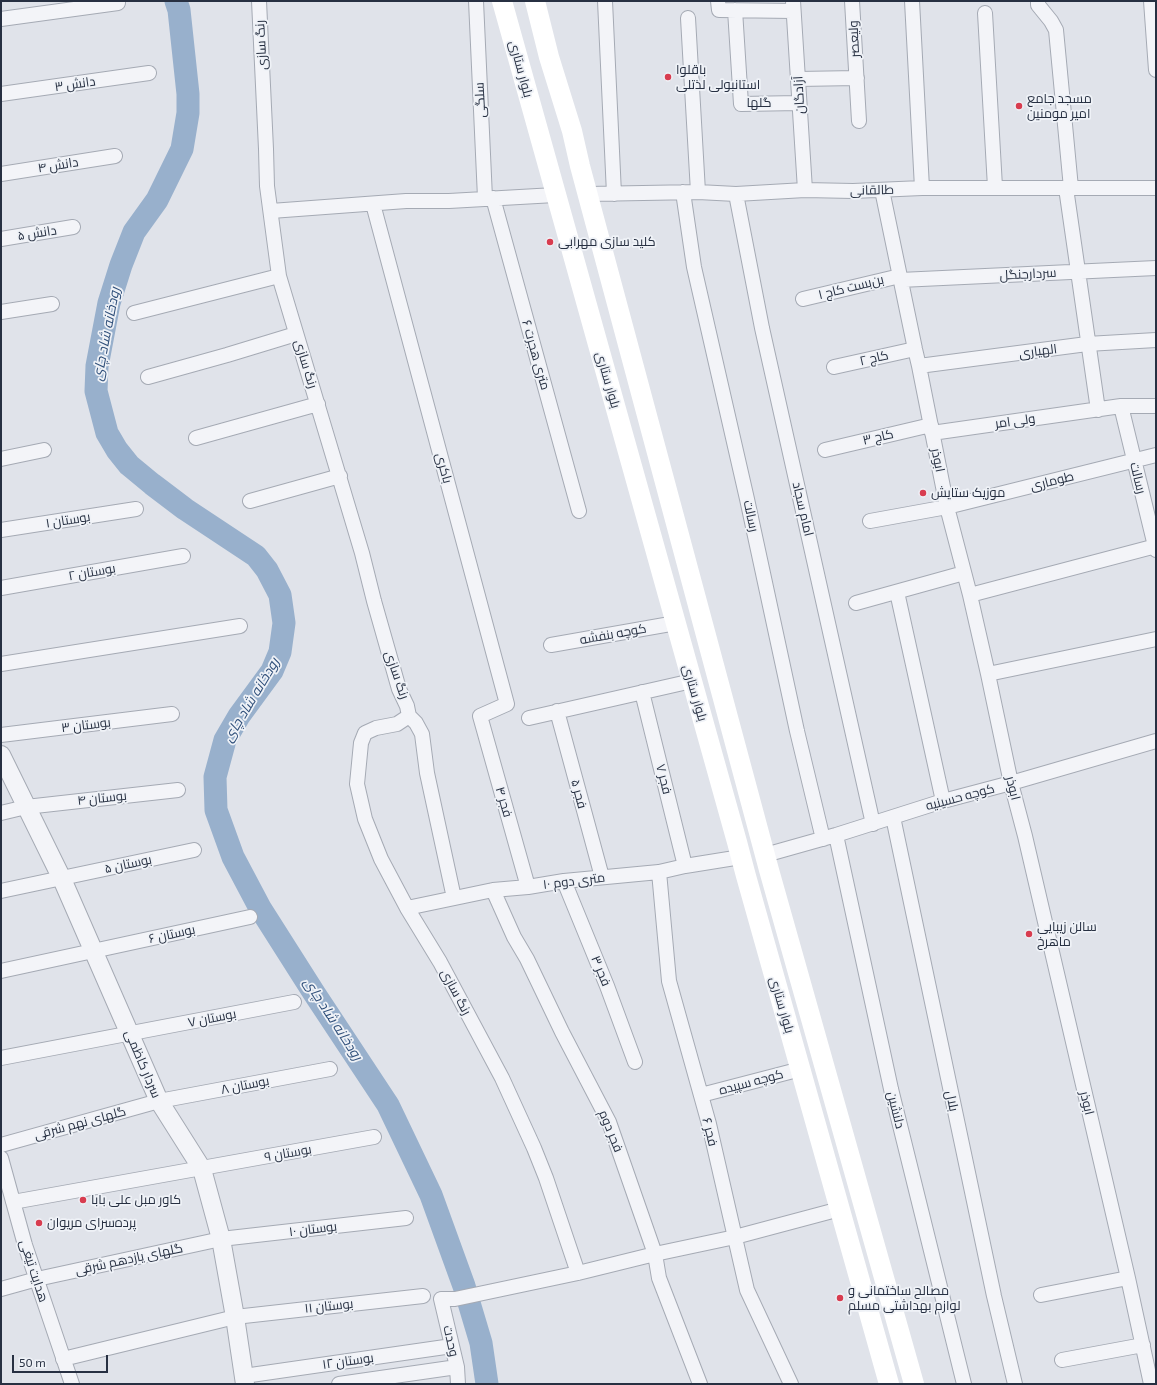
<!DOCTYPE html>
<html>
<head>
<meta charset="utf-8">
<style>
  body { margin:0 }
  #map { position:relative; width:1157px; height:1385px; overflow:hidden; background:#e0e3ea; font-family:"Exo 2",sans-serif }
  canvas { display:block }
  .frame { position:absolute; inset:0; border:2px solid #273042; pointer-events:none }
  .scale { position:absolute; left:12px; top:1355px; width:96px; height:18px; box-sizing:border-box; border:2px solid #273042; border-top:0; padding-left:5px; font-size:12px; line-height:14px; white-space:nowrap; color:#273042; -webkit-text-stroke:3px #eff2f7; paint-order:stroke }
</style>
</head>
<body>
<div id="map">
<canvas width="1157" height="1385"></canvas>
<div class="frame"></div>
<div class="scale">50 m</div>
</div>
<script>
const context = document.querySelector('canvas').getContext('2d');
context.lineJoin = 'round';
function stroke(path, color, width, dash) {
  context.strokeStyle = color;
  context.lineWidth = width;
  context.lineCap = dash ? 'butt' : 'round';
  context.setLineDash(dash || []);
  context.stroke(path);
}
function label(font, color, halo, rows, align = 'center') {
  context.font = font + ' "Exo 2",Cairo,sans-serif';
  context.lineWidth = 3.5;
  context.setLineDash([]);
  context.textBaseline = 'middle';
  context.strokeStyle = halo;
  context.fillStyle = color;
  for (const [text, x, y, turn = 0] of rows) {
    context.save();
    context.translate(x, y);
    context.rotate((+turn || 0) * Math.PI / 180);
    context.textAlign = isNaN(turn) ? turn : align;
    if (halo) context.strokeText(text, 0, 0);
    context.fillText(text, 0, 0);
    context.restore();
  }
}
stroke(new Path2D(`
  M 176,1 L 179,10 L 188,94 L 188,113 L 182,149 L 157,200 L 134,232 L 121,265 L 109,303 L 97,366 L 96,391 L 107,433 L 117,450 L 129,465 L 152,484 L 185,509 L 256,556 L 267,570 L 280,595 L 284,623 L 280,652 L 272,671 L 239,716 L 225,740 L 215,777 L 216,810 L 233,857 L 260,908 L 314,993 L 388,1105 L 431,1195 L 464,1286 L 481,1343 L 487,1384`), '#98b0cc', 23);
const minor = new Path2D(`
  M 259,1 L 266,149 L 267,186 L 279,276 L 362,553 L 374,601 L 399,689 L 407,706 L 409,716 L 416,723 L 422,734 L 427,773 L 454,898
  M 476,1 L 485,198
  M 605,1 L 614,194
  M 718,1 L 719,10 L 793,11
  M 793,1 L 805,190
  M 852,1 L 859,121
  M 912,1 L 922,188
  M 1038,1 L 1038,5 L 1051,21 L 1056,30 L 1071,188
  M 1151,1 L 1156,70
  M 735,10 L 741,104 L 799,103
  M 985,13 L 995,187
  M 688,18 L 698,192
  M 1,19 L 118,3
  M 798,79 L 857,78
  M 1,94 L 149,73
  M 1,174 L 115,156
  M 1066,188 L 1098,410
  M 882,190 L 915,349 L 919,366 L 947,507 L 970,595 L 988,674 L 1011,783 L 1025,836 L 1128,1278 L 1151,1384
  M 683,192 L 694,267 L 747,499 L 797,731 L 823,839
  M 588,194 L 698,192 L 736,194 L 805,190 L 853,191 L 922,188 L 1156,188
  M 736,194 L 762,328 L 873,824
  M 493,198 L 579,511
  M 373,204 L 507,704 L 480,716 L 528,887
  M 271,211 L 406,201 L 449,201 L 555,195
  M 1,239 L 73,227
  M 900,280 L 1156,268
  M 803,299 L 900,276
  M 1,312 L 52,304
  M 134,313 L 279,276
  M 919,366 L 1087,344 L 1156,340
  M 834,367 L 915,349
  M 148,377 L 227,355 L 296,334
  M 1121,406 L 1156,550
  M 932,433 L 1121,406 L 1156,406
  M 196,438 L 318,404
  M 825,450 L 931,425
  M 1,459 L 44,450
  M 250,501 L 340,476
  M 870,521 L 947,507 L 1156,455
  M 1,530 L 136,509
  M 1,588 L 183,556
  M 897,592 L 943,801
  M 970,595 L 1156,546
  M 856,603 L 964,573
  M 551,645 L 676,623
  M 1,664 L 240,626
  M 988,674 L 1156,639
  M 642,692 L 685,866
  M 557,711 L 602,877
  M 409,716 L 397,724 L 376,728 L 365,733 L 361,743 L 357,784 L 365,819 L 381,859 L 407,908 L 440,962 L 502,1078 L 534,1148 L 546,1178 L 578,1273
  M 529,718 L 692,681
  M 1,735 L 172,714
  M 1,813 L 26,807 L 178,790
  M 893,817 L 994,1296 L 1015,1384
  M 836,835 L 891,1089 L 964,1384
  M 765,855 L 836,835 L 943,801 L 1011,783 L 1156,741
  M 659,872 L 669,981 L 709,1124 L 747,1290 L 791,1384
  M 564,881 L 607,986 L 635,1062
  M 493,890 L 514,937 L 527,959 L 562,1032 L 609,1122 L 655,1254 L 659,1278 L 700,1384
  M 1,891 L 194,850
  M 407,908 L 493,890 L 528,887 L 564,881 L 659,872 L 685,866 L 741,857
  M 1,971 L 250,917
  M 1,1058 L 294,1002
  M 701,1095 L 801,1069
  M 1,1145 L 159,1101 L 330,1069
  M 1,1158 L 25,1245 L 72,1384
  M 13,1202 L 374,1137
  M 1,1289 L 37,1279 L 221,1239 L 406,1218
  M 1041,1295 L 1128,1278
  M 63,1359 L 235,1317 L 423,1296
  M 1062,1360 L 1143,1345
  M 244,1376 L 452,1346
  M 339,1384 L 457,1367
  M 458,1384 L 457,1367 L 441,1299 L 455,1299 L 578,1273 L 655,1254 L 735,1237 L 840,1209`);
const tertiary = new Path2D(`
  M 1,755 L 62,879 L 159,1101 L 202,1169 L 221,1239 L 235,1317 L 245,1384`);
stroke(minor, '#a5aab4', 16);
stroke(tertiary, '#a5aab4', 20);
stroke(minor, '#f3f4f8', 14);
stroke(tertiary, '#f3f4f8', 18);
stroke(new Path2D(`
  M 502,1 L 737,842 L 746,876 L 889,1384
  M 535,1 L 549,57 L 572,131 L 580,166 L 769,870 L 914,1384`), '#fff', 20);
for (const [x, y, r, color] of [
  [668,77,4,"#d83c4f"],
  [1019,106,4,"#d83c4f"],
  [550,242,4,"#d83c4f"],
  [923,493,4,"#d83c4f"],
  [1029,934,4,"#d83c4f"],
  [83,1200,4,"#d83c4f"],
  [39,1223,4,"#d83c4f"],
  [840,1298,4,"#d83c4f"]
]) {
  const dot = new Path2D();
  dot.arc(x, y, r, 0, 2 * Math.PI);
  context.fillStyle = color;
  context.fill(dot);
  stroke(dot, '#eff2f7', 1.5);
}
label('13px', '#273042', '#eff2f7', [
  ["ولیعصر",854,39,-93],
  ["رنگ سازی",261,45,-93],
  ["بلوار ستاری",521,69,75],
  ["دانش ۳",75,84,-8],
  ["آزادگان",799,95,-93],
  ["سلگی",480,100,-93],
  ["گلها",759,103],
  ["دانش ۴",58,165,-9],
  ["طالقانی",872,190,-1],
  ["دانش ۵",37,233,-9],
  ["سردارجنگل",1028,274,-3],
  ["بن‌بست کاج ۱",851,287,-14],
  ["الهیاری",1038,351,-7],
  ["۶ متری هجرت",536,355,74],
  ["کاج ۲",874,358,-13],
  ["رنگ سازی",306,364,73],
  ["بلوار ستاری",608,380,74],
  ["ولی امر",1015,421,-8],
  ["کاج ۳",878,437,-13],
  ["ابوذر",938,460,79],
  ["باکری",444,468,75],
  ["رسالت",1138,478,76],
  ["طوماری",1052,481,-14],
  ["امام سجاد",803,509,77],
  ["رسالت",751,516,78],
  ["بوستان ۱",68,520,-9],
  ["بوستان ۲",92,572,-10],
  ["کوچه بنفشه",613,634,-10],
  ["رنگ سازی",397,675,71],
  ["بلوار ستاری",695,693,74],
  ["بوستان ۳",86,725,-7],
  ["فجر ۷",664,779,76],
  ["ابوذر",1013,788,76],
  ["فجر ۵",579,794,75],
  ["کوچه حسینیه",960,797,-15],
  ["بوستان ۴",102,798,-6],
  ["فجر ۴",504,802,74],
  ["بوستان ۵",128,864,-12],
  ["۱۰ متری دوم",574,881,-7],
  ["بوستان ۶",172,934,-12],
  ["فجر ۳",601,971,68],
  ["رنگ سازی",456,992,62],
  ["بلوار ستاری",782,1005,74],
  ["بوستان ۷",212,1018,-11],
  ["سردار کاظمی",143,1064,67],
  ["کوچه سپیده",751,1082,-15],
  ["بوستان ۸",245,1085,-11],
  ["بلال",952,1101,78],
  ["ابوذر",1087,1103,77],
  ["دلنشین",896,1110,76],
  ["گلهای نهم شرقی",80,1123,-15],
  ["فجر دوم",611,1131,68],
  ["فجر ۶",710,1132,76],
  ["بوستان ۹",288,1153,-10],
  ["بوستان ۱۰",313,1229,-7],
  ["گلهای یازدهم شرقی",129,1259,-12],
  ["هدایت تیغی",34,1271,72],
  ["بوستان ۱۱",329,1306,-6],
  ["وحدت",451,1341,77],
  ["بوستان ۱۲",348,1361,-8]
]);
label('13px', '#273042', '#eff2f7', [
  ["باقلوا",676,70],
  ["استانبولی لذتلی",676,85],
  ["مسجد جامع",1027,99],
  ["امیر مومنین",1027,114],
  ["کلید سازی مهرابی",558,242],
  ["موزیک ستایش",931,493],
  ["سالن زیبایی",1037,927],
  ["ماهرخ",1037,942],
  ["کاور مبل علی بابا",91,1200],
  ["پرده‌سرای مریوان",47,1223],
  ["مصالح ساختمانی و",848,1291],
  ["لوازم بهداشتی مسلم",848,1306]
], 'left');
label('italic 14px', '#2e4e79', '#eff2f7', [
  ["رودخانه شاد چای",106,334,-79],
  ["رودخانه شاد چای",251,700,-59],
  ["رودخانه شاد چای",333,1019,57]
]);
</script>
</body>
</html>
